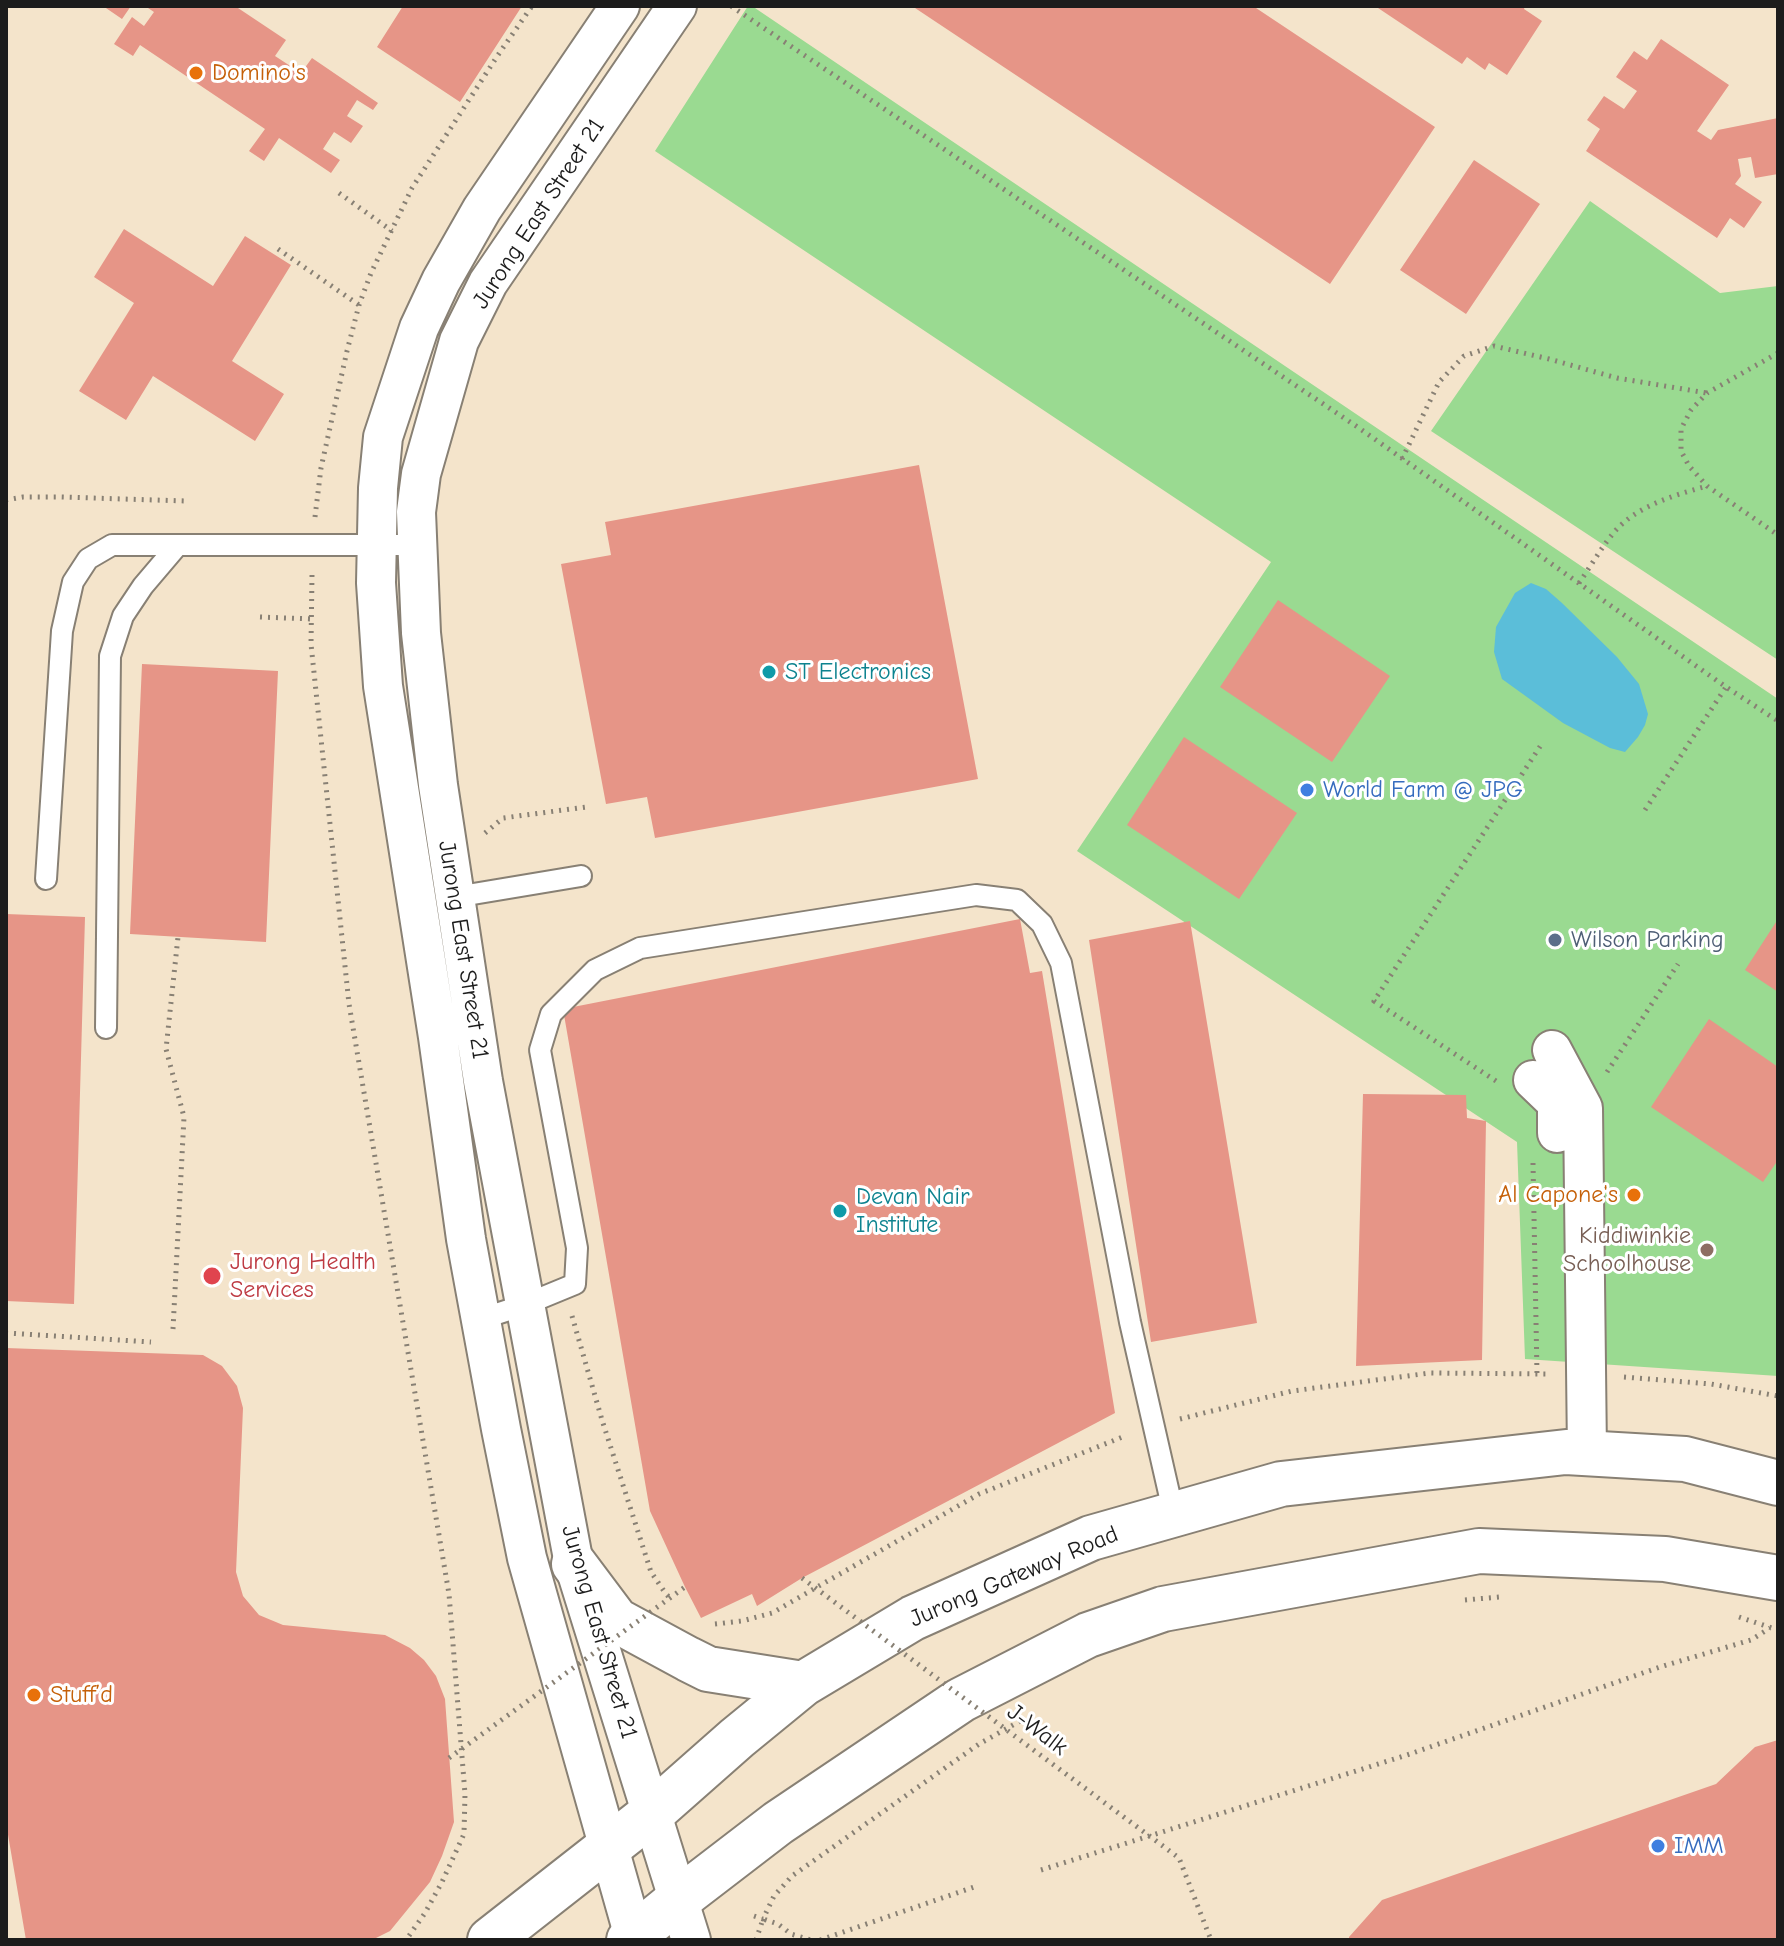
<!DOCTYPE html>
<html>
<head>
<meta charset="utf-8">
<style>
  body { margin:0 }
  #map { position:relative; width:1784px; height:1946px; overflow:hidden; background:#f4e4cb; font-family:"Comic Neue",sans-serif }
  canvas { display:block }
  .frame { position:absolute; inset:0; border:8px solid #1c1c1c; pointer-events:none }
</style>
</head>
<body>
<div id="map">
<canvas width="1784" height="1946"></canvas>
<div class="frame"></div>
</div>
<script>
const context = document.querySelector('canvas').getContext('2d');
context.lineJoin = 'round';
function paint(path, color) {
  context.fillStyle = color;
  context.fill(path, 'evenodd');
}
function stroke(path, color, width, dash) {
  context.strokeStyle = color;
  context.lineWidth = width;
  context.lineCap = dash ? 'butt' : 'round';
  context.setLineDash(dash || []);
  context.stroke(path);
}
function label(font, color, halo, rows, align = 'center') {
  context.font = font + ' "Comic Neue",sans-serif';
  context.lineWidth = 6;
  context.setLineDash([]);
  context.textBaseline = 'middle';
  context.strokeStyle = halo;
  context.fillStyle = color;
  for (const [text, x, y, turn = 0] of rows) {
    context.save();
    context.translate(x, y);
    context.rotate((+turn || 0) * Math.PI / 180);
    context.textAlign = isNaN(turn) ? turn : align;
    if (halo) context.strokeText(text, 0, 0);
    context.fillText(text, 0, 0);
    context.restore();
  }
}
paint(new Path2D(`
  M 748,6 L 752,6 L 1778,699 L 1778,1376 L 1525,1359 L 1517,1142 L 1077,851 L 1271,562 L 655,151 Z
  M 1590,201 L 1720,293 L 1778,286 L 1778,660 L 1431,431 Z`), '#9ada91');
paint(new Path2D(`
  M 1531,583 L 1546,589 L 1562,603 L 1617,657 L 1639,684 L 1648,714 L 1645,725 L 1638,737 L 1625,752 L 1610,748 L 1563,723 L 1502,679 L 1494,652 L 1496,627 L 1515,593 Z`), '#5bbed9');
paint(new Path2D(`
  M 103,6 L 131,6 L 122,19 Z
  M 145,6 L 235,6 L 286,40 L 275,56 L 301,73 L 312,58 L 378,103 L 373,110 L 357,100 L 347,116 L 363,126 L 351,143 L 334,132 L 323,149 L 340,160 L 331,173 L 279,138 L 264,161 L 249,151 L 265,129 L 140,45 L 133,56 L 114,44 L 132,17 L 144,26 L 154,12 Z
  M 403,6 L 522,6 L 460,102 L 377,47 Z
  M 912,6 L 1253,6 L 1435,127 L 1330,284 Z
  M 1375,6 L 1525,6 L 1524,9 L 1542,21 L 1507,75 L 1489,63 L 1485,70 L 1467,57 L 1462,64 Z
  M 1661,39 L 1729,85 L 1697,131 L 1711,140 L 1718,130 L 1778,118 L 1778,174 L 1755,178 L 1751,157 L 1738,159 L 1741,176 L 1735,184 L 1762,202 L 1744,228 L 1730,218 L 1717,238 L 1586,151 L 1600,129 L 1587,120 L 1604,96 L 1624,109 L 1637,91 L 1616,77 L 1634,51 L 1647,60 Z
  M 1474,160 L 1540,204 L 1466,314 L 1400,270 Z
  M 124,229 L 213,286 L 245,236 L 291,265 L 232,361 L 284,394 L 255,441 L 153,376 L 126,420 L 79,391 L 134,303 L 94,277 Z
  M 919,465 L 978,779 L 655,838 L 647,797 L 606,804 L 561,564 L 611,555 L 605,522 Z
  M 1278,600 L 1390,676 L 1332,762 L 1220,687 Z
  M 142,664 L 278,671 L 266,942 L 130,934 Z
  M 1184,737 L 1297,813 L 1239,899 L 1127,825 Z
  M 6,914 L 85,917 L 74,1304 L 6,1301 Z
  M 1020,919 L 1030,973 L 1042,971 L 1115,1413 L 802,1578 L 757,1606 L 752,1594 L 701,1618 L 685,1587 L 650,1511 L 563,1009 Z
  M 1778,919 L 1778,992 L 1745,970 Z
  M 1190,921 L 1257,1323 L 1151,1342 L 1089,940 Z
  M 1709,1019 L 1778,1067 L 1778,1160 L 1763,1182 L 1651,1107 Z
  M 1363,1094 L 1466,1095 L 1467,1118 L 1486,1121 L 1482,1360 L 1356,1366 Z
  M 6,1348 L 203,1355 L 222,1366 L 237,1386 L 243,1408 L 236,1572 L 243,1596 L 259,1615 L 283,1625 L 385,1635 L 410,1648 L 424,1660 L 436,1676 L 445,1699 L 454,1822 L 442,1856 L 430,1882 L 390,1931 L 372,1940 L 26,1940 L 6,1823 Z
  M 1778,1740 L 1778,1940 L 1349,1940 L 1349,1937 L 1382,1900 L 1716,1784 L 1755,1747 Z`), '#e69587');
const lane = new Path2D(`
  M 46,879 L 62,631 L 73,582 L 88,559 L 112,545 L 417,545
  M 455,897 L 581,876
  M 106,1028 L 110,656 L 123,616 L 143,586 L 177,546
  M 481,1319 L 524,1305 L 575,1284 L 577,1248 L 540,1050 L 551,1014 L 595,970 L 640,948 L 976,895 L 1017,900 L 1042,924 L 1061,963 L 1130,1322 L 1174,1515`);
const street = new Path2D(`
  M 620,6 L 482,209 L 441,281 L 419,328 L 383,437 L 378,488 L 376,583 L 383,686 L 438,1037 L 466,1239 L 501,1429 L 527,1558 L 635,1940
  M 677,6 L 488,283 L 459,341 L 421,474 L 416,512 L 421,633 L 438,785 L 483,1081 L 574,1564 L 691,1940
  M 1552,1050 L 1583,1108 L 1587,1453
  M 1533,1080 L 1557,1103 L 1557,1133`);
const secondary = new Path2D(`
  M 574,1564 L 616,1620 L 688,1659 L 708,1669 L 803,1684
  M 490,1940 L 652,1813 L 737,1738 L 803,1684 L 913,1618 L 1091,1538 L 1281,1484 L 1566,1452 L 1685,1459 L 1778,1483
  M 629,1940 L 679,1899 L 778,1823 L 961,1700 L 1088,1635 L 1163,1609 L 1479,1551 L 1665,1559 L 1778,1578`);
stroke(lane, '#888074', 24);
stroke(street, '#888074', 42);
stroke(secondary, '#888074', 48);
stroke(new Path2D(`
  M 731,6 L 1359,428 L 1726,687 L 1778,721
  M 339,193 L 392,231
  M 278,249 L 359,305
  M 1778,353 L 1707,393 L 1691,410 L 1681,429 L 1681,451 L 1689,466 L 1707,486 L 1778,535
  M 1402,459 L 1439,382 L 1464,356 L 1494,346 L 1549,359 L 1617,378 L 1707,393
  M 6,500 L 23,497 L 60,497 L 187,501
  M 315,517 L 321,468 L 347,351 L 359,305 L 371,273 L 412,188 L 498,55 L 532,6
  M 312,575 L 311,644 L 349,1004 L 449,1594 L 465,1794 L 464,1834 L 442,1882 L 425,1913 L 406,1940
  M 1579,583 C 1591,566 1602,546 1616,530 C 1639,505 1675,495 1707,486
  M 260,617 L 312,619
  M 1645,810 L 1726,687
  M 485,833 L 503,818 L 586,807
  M 1607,1072 L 1678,964
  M 1496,1081 L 1374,1001 L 1541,745
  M 1533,1163 L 1537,1374
  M 572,1316 L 602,1420 L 651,1572 L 666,1594 L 671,1599
  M 173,1329 L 184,1117 L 166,1049 L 178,937
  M 6,1333 L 151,1342
  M 1624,1377 L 1711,1384 L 1778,1396
  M 1180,1419 L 1292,1391 L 1430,1373 L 1550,1374
  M 1465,1600 L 1499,1597
  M 1739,1617 L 1778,1630
  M 715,1624 L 742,1621 L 772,1613 L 979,1494 L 1125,1436
  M 1041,1870 L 1407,1755 L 1660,1667 L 1751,1640 L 1770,1628
  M 754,1916 L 763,1919 L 774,1896 L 792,1876 L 979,1744 L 1022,1720
  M 756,1940 L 763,1919 L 778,1924 L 791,1934 L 811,1940
  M 820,1940 L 977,1886`), '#888074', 5, [2, 6]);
stroke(lane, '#fff', 20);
stroke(street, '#fff', 38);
stroke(secondary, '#fff', 44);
stroke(new Path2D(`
  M 802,1578 L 1179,1858 L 1211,1940
  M 449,1758 L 685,1587`), '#888074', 5, [2, 6]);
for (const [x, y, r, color] of [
  [196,73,8,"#e8710a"],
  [769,672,8,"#0f9aa8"],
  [1307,790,8,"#3f7fe0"],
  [1555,940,8,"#5c6f8a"],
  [1634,1195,8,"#e8710a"],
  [840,1211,8,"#0f9aa8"],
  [1707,1250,8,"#8d6e63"],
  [212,1276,10,"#e0444e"],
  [34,1695,8,"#e8710a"],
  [1658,1846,8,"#3f7fe0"]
]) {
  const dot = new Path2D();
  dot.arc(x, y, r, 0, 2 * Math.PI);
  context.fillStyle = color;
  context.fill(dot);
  stroke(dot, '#fff', 3);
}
label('24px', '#c56008', '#fff', [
  ["Domino's",212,73],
  ["Al Capone's",1618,1195,"right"],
  ["Stuff’d",50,1695]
], 'left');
label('24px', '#1c1c1c', '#fff', [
  ["Jurong East Street 21",539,214,-57],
  ["Jurong East Street 21",463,950,81],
  ["Jurong Gateway Road",1014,1577,-23],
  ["Jurong East Street 21",599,1632,74],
  ["J-Walk",1037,1730,37]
]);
label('24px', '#0d838f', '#fff', [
  ["ST Electronics",785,672],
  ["Devan Nair",856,1197],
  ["Institute",856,1225]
], 'left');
label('24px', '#366cbe', '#fff', [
  ["World Farm @ JPG",1323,790],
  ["IMM",1674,1846]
], 'left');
label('24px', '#4e5e75', '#fff', [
  ["Wilson Parking",1571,940]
], 'left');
label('24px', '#785e54', '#fff', [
  ["Kiddiwinkie",1691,1236],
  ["Schoolhouse",1691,1264]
], 'right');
label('24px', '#be3a42', '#fff', [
  ["Jurong Health",230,1262],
  ["Services",230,1290]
], 'left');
</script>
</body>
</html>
